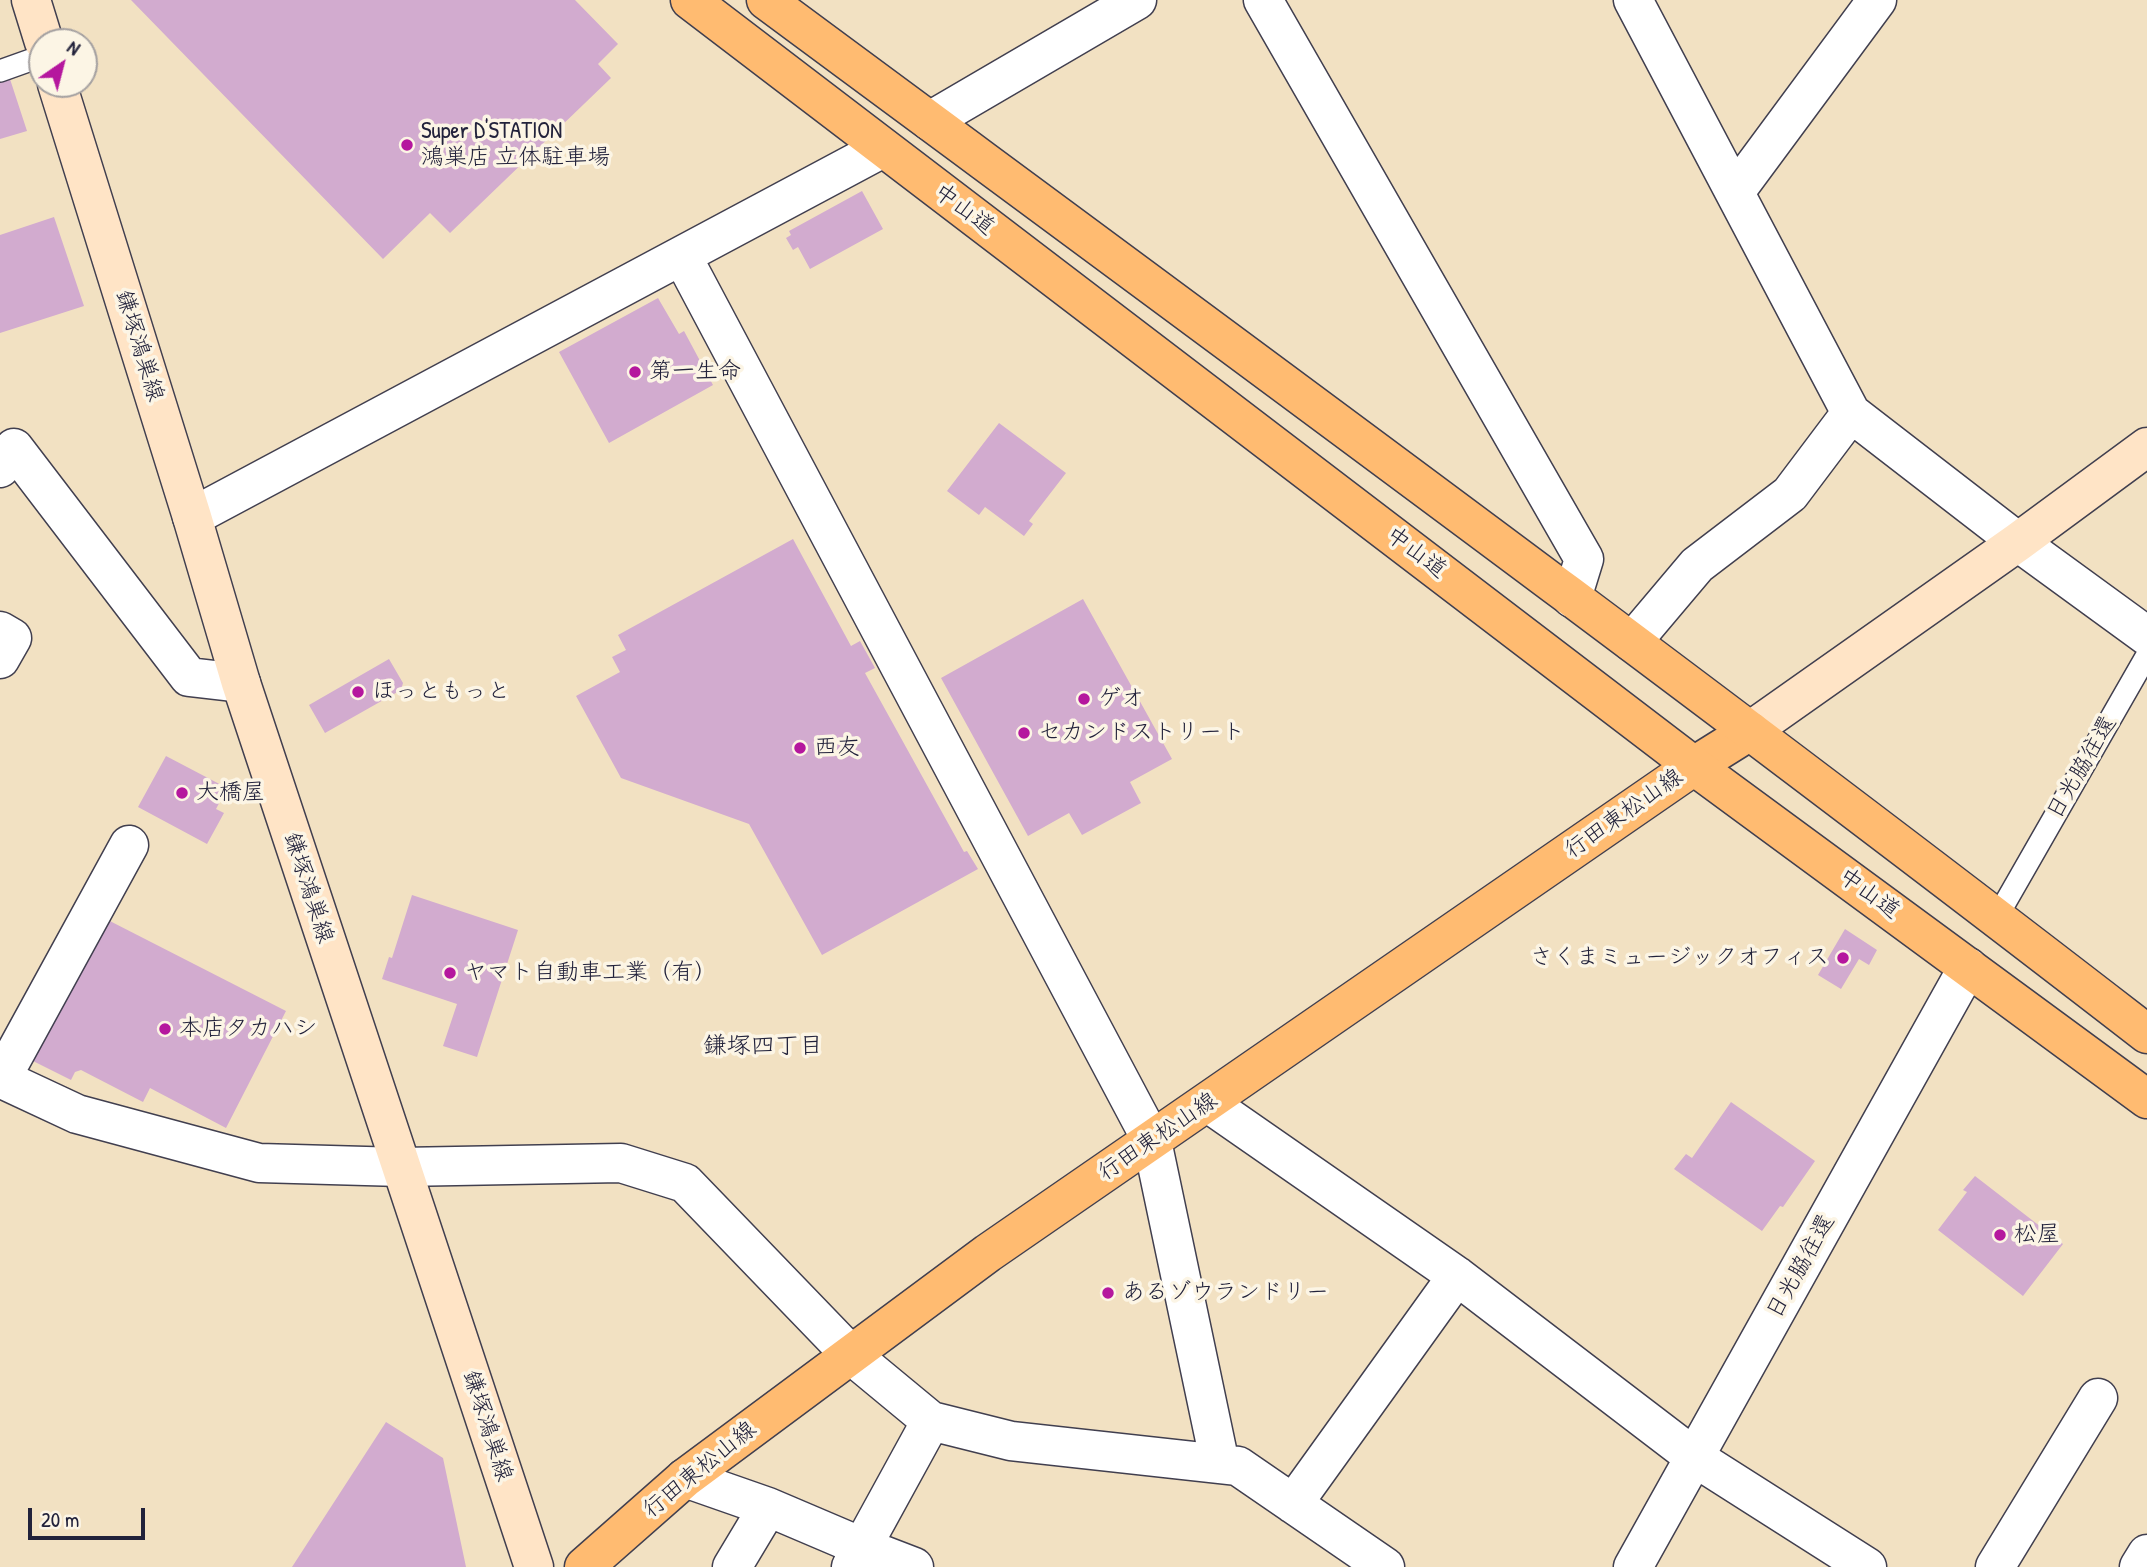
<!DOCTYPE html>
<html>
<head>
<meta charset="utf-8">
<style>
  body { margin:0 }
  #map { position:relative; width:2147px; height:1567px; overflow:hidden; background:#f2e1c2; font-family:"Patrick Hand",sans-serif }
  canvas { display:block }
  .north { position:absolute; left:28px; top:28px; width:70px; height:70px; box-sizing:border-box; background:#fcf5e5; border:2px solid #a5a1a1; border-radius:50%; rotate:35deg; font-size:19px; font-weight:700; line-height:28px; text-align:center; color:#22223b }
  .north::after { content:''; display:block; margin:auto; width:24px; height:32px; background:#b5179e; clip-path:polygon(50% 0,100% 100%,50% 72%,0 100%) }
  .scale { position:absolute; left:28px; top:1508px; width:117px; height:32px; box-sizing:border-box; border:4px solid #22223b; border-top:0; padding-left:9px; font-size:21px; line-height:24px; white-space:nowrap; color:#22223b; -webkit-text-stroke:5px #fcf5e5; paint-order:stroke }
</style>
</head>
<body>
<div id="map">
<canvas width="2147" height="1567"></canvas>
<div class="north">N</div>
<div class="scale">20 m</div>
</div>
<script>
const context = document.querySelector('canvas').getContext('2d');
context.lineJoin = 'round';
function paint(path, color) {
  context.fillStyle = color;
  context.fill(path, 'evenodd');
}
function stroke(path, color, width, dash) {
  context.strokeStyle = color;
  context.lineWidth = width;
  context.lineCap = dash ? 'butt' : 'round';
  context.setLineDash(dash || []);
  context.stroke(path);
}
function label(font, color, halo, rows, align = 'center') {
  context.font = font + ' "Patrick Hand","Klee One",sans-serif';
  context.lineWidth = 7;
  context.setLineDash([]);
  context.textBaseline = 'middle';
  context.strokeStyle = halo;
  context.fillStyle = color;
  for (const [text, x, y, turn = 0] of rows) {
    context.save();
    context.translate(x, y);
    context.rotate((+turn || 0) * Math.PI / 180);
    context.textAlign = isNaN(turn) ? turn : align;
    if (halo) context.strokeText(text, 0, 0);
    context.fillText(text, 0, 0);
    context.restore();
  }
}
paint(new Path2D(`
  M 131,0 L 575,0 L 618,44 L 598,64 L 611,78 L 450,233 L 430,213 L 383,259 Z
  M 9,76 L 27,131 L 0,139 L 0,79 Z
  M 862,191 L 883,229 L 810,269 L 798,247 L 793,250 L 786,238 L 791,235 L 789,231 Z
  M 54,217 L 84,306 L 0,333 L 0,235 Z
  M 658,298 L 679,334 L 684,331 L 713,385 L 609,443 L 559,352 Z
  M 999,423 L 1066,473 L 1029,521 L 1033,524 L 1024,536 L 985,507 L 979,515 L 947,491 Z
  M 793,539 L 851,646 L 860,641 L 875,668 L 865,673 L 964,852 L 967,851 L 978,869 L 822,955 L 749,824 L 621,778 L 576,696 L 620,672 L 612,657 L 626,650 L 618,635 Z
  M 1083,599 L 1172,759 L 1130,782 L 1141,803 L 1082,835 L 1069,813 L 1028,836 L 941,678 Z
  M 389,659 L 403,683 L 401,690 L 325,733 L 309,705 Z
  M 166,756 L 227,788 L 216,809 L 224,813 L 207,844 L 138,807 Z
  M 412,895 L 518,930 L 477,1057 L 443,1046 L 457,1004 L 382,979 L 389,957 L 392,958 Z
  M 102,917 L 286,1011 L 226,1128 L 150,1088 L 143,1102 L 81,1070 L 75,1072 L 71,1080 L 29,1059 Z
  M 1845,929 L 1877,950 L 1869,965 L 1859,959 L 1841,989 L 1818,975 Z
  M 1731,1102 L 1815,1161 L 1783,1207 L 1780,1206 L 1762,1231 L 1674,1169 L 1686,1154 L 1692,1158 Z
  M 1975,1176 L 2063,1244 L 2023,1296 L 1938,1230 L 1967,1192 L 1963,1190 Z
  M 386,1422 L 443,1458 L 466,1567 L 292,1567 Z`), '#d2abcf');
const lane = new Path2D(`
  M 0,71 L 42,56
  M 1997,917 L 2147,655`);
const street = new Path2D(`
  M 1263,0 L 1584,559 L 1572,598
  M 1633,0 L 1851,413 L 2018,542 L 2147,636
  M 930,121 L 1137,0
  M 1735,192 L 1877,0
  M 682,256 L 1152,1141 L 1220,1464
  M 0,468 L 14,448 L 189,677 L 241,683
  M 192,517 L 883,148
  M 0,631 L 12,638 L 0,659
  M 1632,642 L 1697,565 L 1790,494 L 1851,413
  M 0,1078 L 77,1114 L 259,1163 L 401,1167 L 621,1163 L 685,1183 L 850,1354 L 931,1421 L 1011,1441 L 1238,1466 L 1385,1567
  M 1,1079 L 129,845
  M 1208,1103 L 1457,1276 L 1694,1457 L 1867,1567
  M 685,1478 L 768,1507 L 862,1547 L 914,1567
  M 1293,1504 L 1457,1276
  M 732,1567 L 768,1507
  M 851,1567 L 931,1421
  M 1633,1567 L 1968,967
  M 1995,1567 L 2098,1398
  M 2139,1567 L 2147,1554`);
const secondary = new Path2D(`
  M 31,0 L 44,42
  M 57,84 L 192,517 L 241,683 L 534,1567
  M 1750,731 L 2018,542 L 2147,447`);
const primary = new Path2D(`
  M 584,1567 L 685,1478 L 988,1253 L 1694,766 L 1750,731`);
const highway = new Path2D(`
  M 690,0 L 1694,766 L 2147,1099
  M 766,0 C 1228,342 1692,682 2147,1034`);
stroke(lane, '#413f4f', 24);
stroke(street, '#413f4f', 41);
stroke(secondary, '#413f4f', 41);
stroke(primary, '#413f4f', 41);
stroke(highway, '#413f4f', 41);
stroke(lane, '#fff', 21);
stroke(street, '#fff', 38);
stroke(secondary, '#ffe4c6', 38);
stroke(primary, '#ffbb71', 38);
stroke(highway, '#ffbb71', 38);
for (const [x, y, r, color] of [
  [407,145,7,"#b5179e"],
  [635,372,7,"#b5179e"],
  [358,692,7,"#b5179e"],
  [1084,699,7,"#b5179e"],
  [1024,733,7,"#b5179e"],
  [800,748,7,"#b5179e"],
  [182,793,7,"#b5179e"],
  [1843,958,7,"#b5179e"],
  [450,973,7,"#b5179e"],
  [165,1029,7,"#b5179e"],
  [2000,1235,7,"#b5179e"],
  [1108,1293,7,"#b5179e"]
]) {
  const dot = new Path2D();
  dot.arc(x, y, r, 0, 2 * Math.PI);
  context.fillStyle = color;
  context.fill(dot);
  stroke(dot, '#fcf5e5', 2.5);
}
label('23px', '#22223b', '#fcf5e5', [
  ["Super D'STATION",421,132],
  ["鴻巣店 立体駐車場",421,158],
  ["第一生命",649,372],
  ["ほっともっと",372,692],
  ["ゲオ",1098,699],
  ["セカンドストリート",1038,733],
  ["西友",814,748],
  ["大橋屋",196,793],
  ["さくまミュージックオフィス",1829,958,"right"],
  ["ヤマト自動車工業（有）",464,973],
  ["本店タカハシ",179,1029],
  ["松屋",2014,1235],
  ["あるゾウランドリー",1122,1293]
], 'left');
label('23px', '#22223b', '#fcf5e5', [
  ["中山道",964,210,37],
  ["鎌塚鴻巣線",139,346,73],
  ["中山道",1416,553,37],
  ["日光脇往還",2082,768,-60],
  ["行田東松山線",1624,814,-35],
  ["鎌塚鴻巣線",308,888,72],
  ["中山道",1869,894,36],
  ["行田東松山線",1158,1137,-34],
  ["日光脇往還",1801,1267,-61],
  ["鎌塚鴻巣線",487,1426,72],
  ["行田東松山線",700,1470,-39]
]);
label('24px', '#22223b', '#fcf5e5', [
  ["鎌塚四丁目",763,1047]
]);
</script>
</body>
</html>
